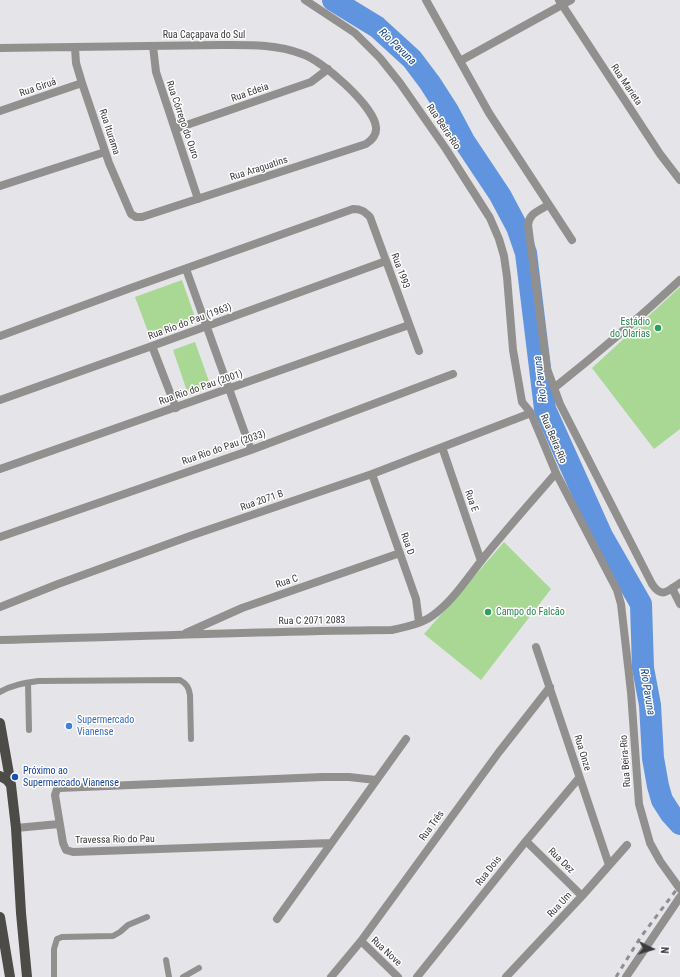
<!DOCTYPE html>
<html>
<head>
<meta charset="utf-8">
<style>
  body { margin:0 }
  #map { position:relative; width:680px; height:977px; overflow:hidden; background:#e4e4e9; font-family:"Roboto Condensed",sans-serif }
  canvas { display:block }
  .north { position:absolute; left:632px; top:929px; width:40px; height:40px; -webkit-text-stroke:3px #fff; paint-order:stroke; rotate:95deg; font-size:11px; font-weight:700; line-height:16px; text-align:center; color:#3a3a3c }
  .north::after { content:''; display:block; margin:auto; width:14px; height:18px; background:#3a3a3c; clip-path:polygon(50% 0,100% 100%,50% 72%,0 100%) }
</style>
</head>
<body>
<div id="map">
<canvas width="680" height="977"></canvas>
<div class="north">N</div>
</div>
<script>
const context = document.querySelector('canvas').getContext('2d');
context.lineJoin = 'round';
function paint(path, color) {
  context.fillStyle = color;
  context.fill(path, 'evenodd');
}
function stroke(path, color, width, dash) {
  context.strokeStyle = color;
  context.lineWidth = width;
  context.lineCap = dash ? 'butt' : 'round';
  context.setLineDash(dash || []);
  context.stroke(path);
}
function label(font, color, halo, rows, align = 'center') {
  context.font = font + ' "Roboto Condensed",sans-serif';
  context.lineWidth = 3;
  context.setLineDash([]);
  context.textBaseline = 'middle';
  context.strokeStyle = halo;
  context.fillStyle = color;
  for (const [text, x, y, turn = 0] of rows) {
    context.save();
    context.translate(x, y);
    context.rotate((+turn || 0) * Math.PI / 180);
    context.textAlign = isNaN(turn) ? turn : align;
    if (halo) context.strokeText(text, 0, 0);
    context.fillText(text, 0, 0);
    context.restore();
  }
}
paint(new Path2D(`
  M 182,280 L 196,320 L 150,337 L 135,297 Z
  M 680,287 L 680,429 L 654,449 L 592,368 Z
  M 195,342 L 211,387 L 188,394 L 173,350 Z
  M 504,542 L 551,589 L 481,680 L 424,634 Z`), '#a9d894');
stroke(new Path2D(`
  M 333,0 L 377,27 L 412,59 L 430,83 L 448,111 L 464,141 L 500,195 L 517,227 L 526,253 L 545,409 L 602,536 L 641,604 L 643,668 L 650,705 L 653,758 L 658,786 L 662,800 L 671,814 L 680,824`), '#6094de', 22);
stroke(new Path2D(`
  M 28,683 L 29,730
  M 0,692 C 12,685 24,683 38,681 L 180,680 C 187,684 189,688 190,695 L 191,739
  M 166,960 L 169,977
  M 54,977 L 54,949 L 57,939 L 62,937 L 113,936 L 120,932 L 128,925 L 147,917
  M 183,977 L 199,968`), '#91908e', 6);
stroke(new Path2D(`
  M 305,0 L 355,33 L 380,58 L 400,83 L 446,149 L 490,218 L 499,239 L 504,256 L 507,277 L 513,350 L 522,402 L 531,413 L 556,473 L 617,590 L 621,604 L 631,692 L 639,804 L 650,843 L 660,861 L 680,889
  M 426,0 L 489,113 L 572,240
  M 559,0 L 660,154 L 680,180
  M 153,46 L 156,72 L 198,199
  M 0,48 L 221,45 C 248,45 276,44 302,54 C 322,60 374,106 376,127 C 377,135 372,140 366,144 L 142,217 L 136,217 L 131,214 L 109,163 L 82,83 L 76,63 L 75,48
  M 460,61 L 571,0
  M 0,111 L 82,83
  M 175,129 L 311,82 L 328,69
  M 0,186 L 105,152
  M 548,205 C 539,211 529,213 528,225 L 547,369 L 560,404 L 652,584 C 662,599 668,591 680,583
  M 186,269 L 251,450
  M 0,336 L 128,289 L 353,209 C 361,209 364,211 370,217 L 419,351
  M 152,346 L 176,408
  M 554,388 C 597,354 639,318 680,280
  M 0,400 L 152,346 L 386,261
  M 442,447 L 481,561
  M 0,469 L 409,325
  M 372,474 L 416,599 L 419,622
  M 0,537 L 251,450 L 453,374
  M 672,588 L 680,604
  M 0,607 L 58,584 L 190,536 L 372,474 L 531,413
  M 186,633 L 242,608 L 400,553
  M 0,640 C 131,637 261,631 392,630 C 405,627 421,624 432,616 C 452,602 466,580 481,561 C 505,531 531,502 556,473
  M 536,647 L 609,865
  M 16,828 L 59,824
  M 526,841 L 582,896
  M 331,843 L 73,852 L 66,850 L 63,843 L 55,795 L 57,789 L 59,788 L 323,777 L 349,777 L 376,780
  M 277,919 L 406,739
  M 361,941 L 398,977
  M 331,977 L 361,941 L 499,752 L 550,687
  M 417,977 L 526,841 L 579,778
  M 506,977 L 582,896 L 627,845
  M 626,977 L 680,897`), '#91908e', 8);
stroke(new Path2D(`
  M 0,723 L 11,785 L 16,828 L 21,913 L 27,977
  M 0,776 L 7,780 L 11,785
  M 0,917 L 10,977`), '#4d4b48', 10);
stroke(new Path2D(`
  M 616,977 L 640,938 L 680,885`), '#8f8f92', 3, [5, 5]);
for (const [x, y, r, color] of [
  [658,328,4,"#2e9e5b"],
  [488,612,4,"#2e9e5b"],
  [69,726,4,"#3f7fe0"],
  [15,777,4,"#1a4fb4"]
]) {
  const dot = new Path2D();
  dot.arc(x, y, r, 0, 2 * Math.PI);
  context.fillStyle = color;
  context.fill(dot);
  stroke(dot, '#fff', 1.5);
}
label('10px', '#3a3a3c', '#fff', [
  ["Rua Caçapava do Sul",204,35],
  ["Rua Marieta",626,85,56],
  ["Rua Giruá",38,88,-19],
  ["Rua Edeia",250,93,-19],
  ["Rua Córrego do Ouro",182,120,71],
  ["Rua Beira-Rio",443,127,56],
  ["Rua Iturama",109,132,72],
  ["Rua Araguatins",259,169,-18],
  ["Rua 1993",400,271,70],
  ["Rua Rio do Pau (1963)",190,322,-20],
  ["Rua Rio do Pau (2001)",201,388,-19],
  ["Rua Beira-Rio",553,439,67],
  ["Rua Rio do Pau (2033)",224,448,-19],
  ["Rua 2071 B",262,501,-19],
  ["Rua E",471,501,71],
  ["Rua D",407,544,70],
  ["Rua C",287,582,-19],
  ["Rua C 2071 2083",312,621,-1],
  ["Rua Onze",582,753,73],
  ["Rua Beira-Rio",626,761,-94],
  ["Rua Três",432,826,-54],
  ["Travessa Rio do Pau",115,840,-1],
  ["Rua Dez",561,861,44],
  ["Rua Dois",489,871,-52],
  ["Rua Um",560,905,-47],
  ["Rua Nove",386,952,43]
]);
label('10px', '#27864d', '#fff', [
  ["Estádio",650,322],
  ["do Olarias",650,334],
  ["Campo do Falcão",496,612,"left"]
], 'right');
label('10px', '#366cbe', '#fff', [
  ["Supermercado",77,720],
  ["Vianense",77,732]
], 'left');
label('10px', '#164399', '#fff', [
  ["Próximo ao",23,771],
  ["Supermercado Vianense",23,783]
], 'left');
label('italic 11px', '#124386', '#fff', [
  ["Rio Pavuna",397,47,44],
  ["Rio Pavuna",541,379,-97],
  ["Rio Pavuna",647,692,81]
]);
</script>
</body>
</html>
